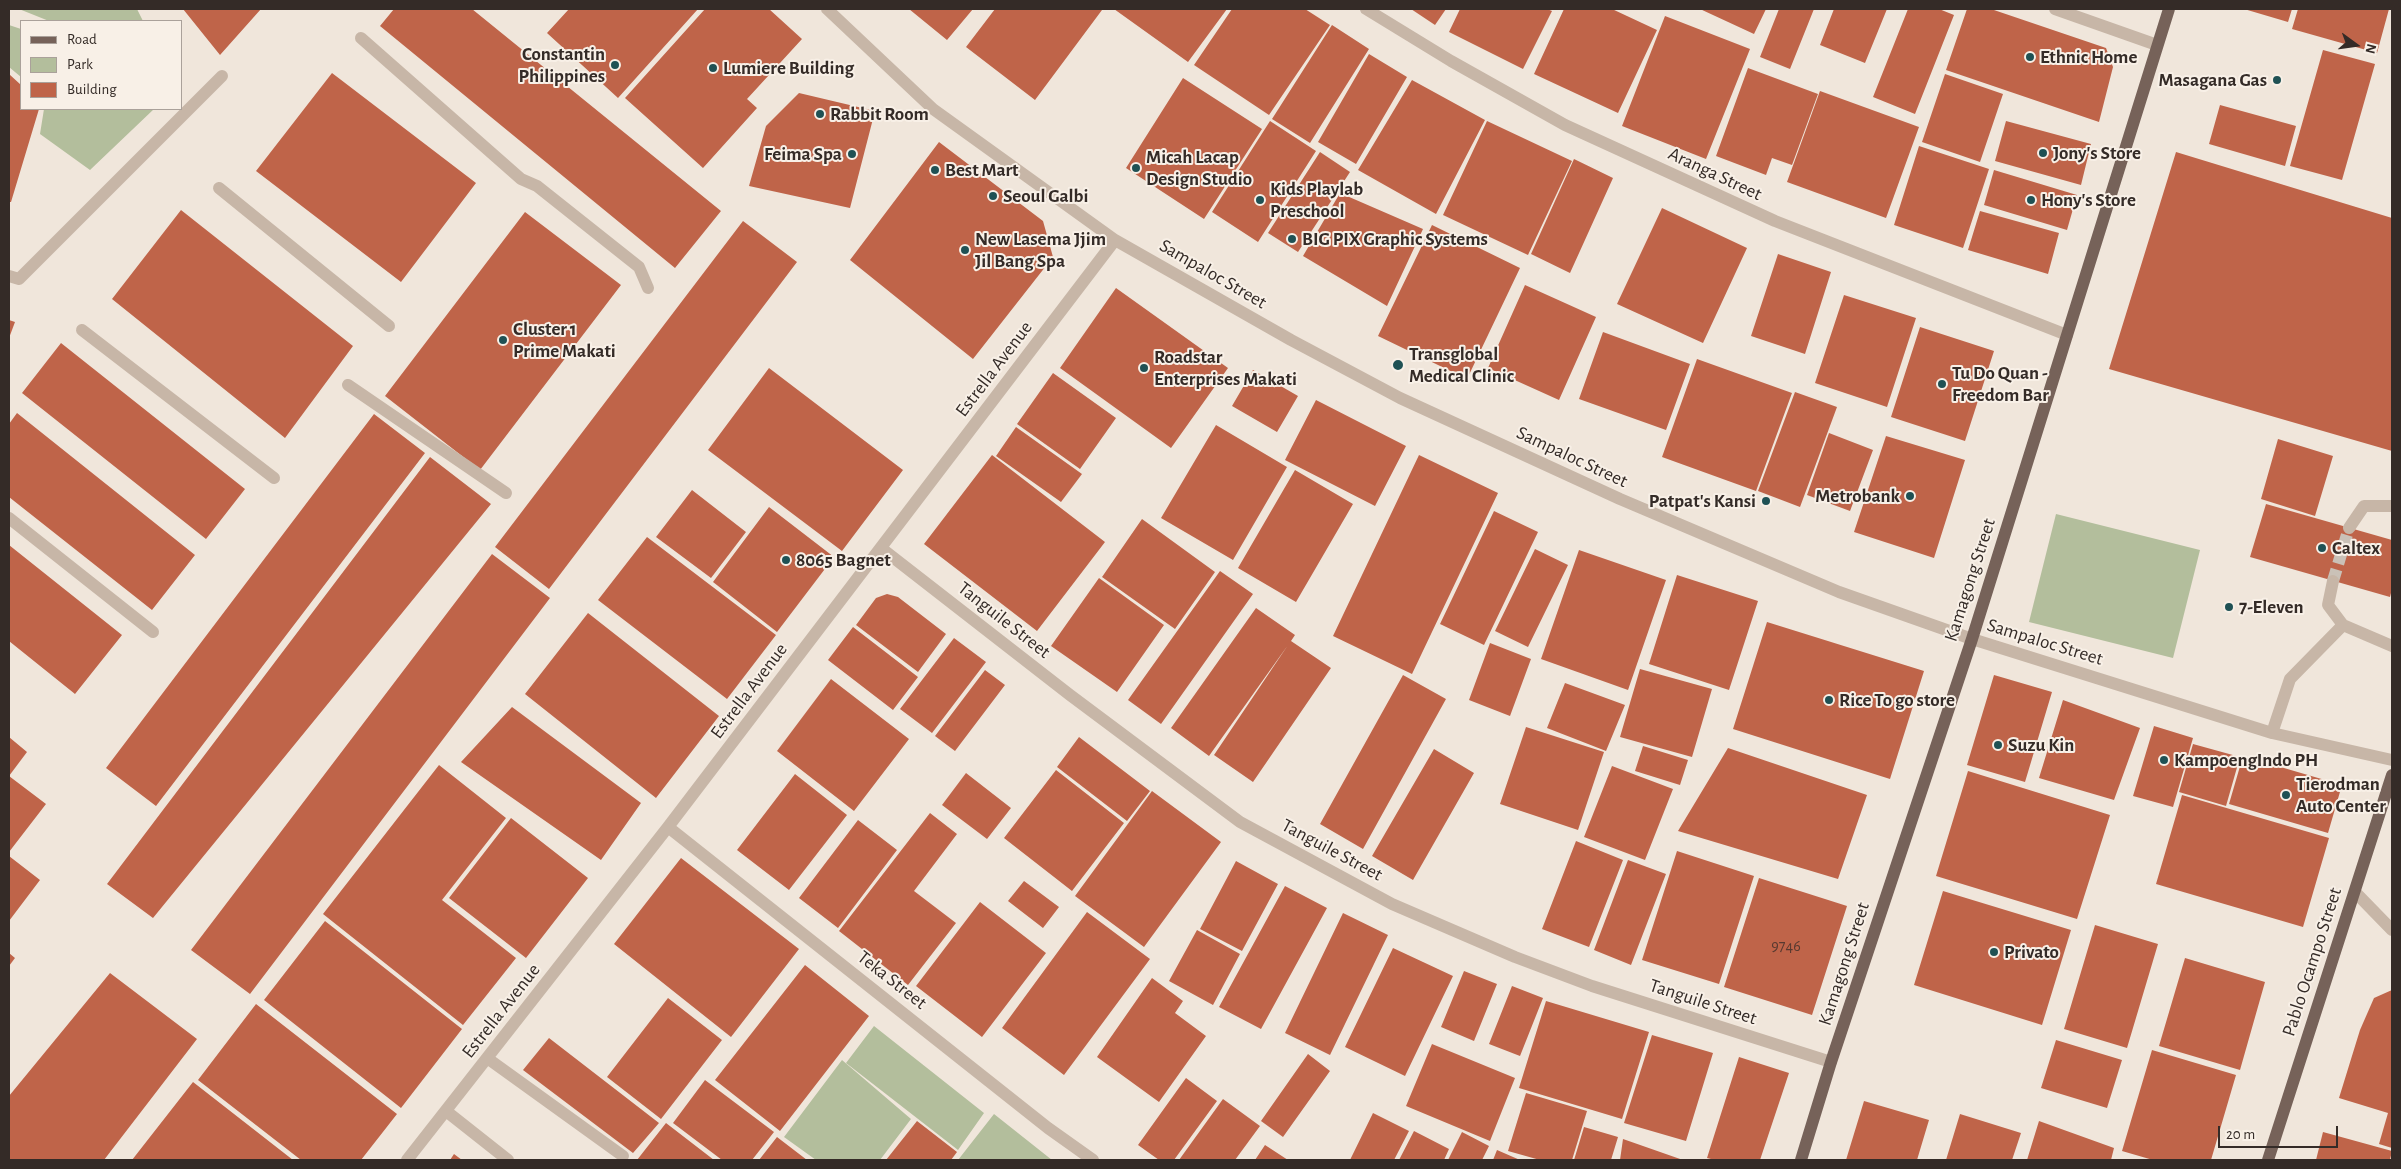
<!DOCTYPE html>
<html>
<head>
<meta charset="utf-8">
<style>
  body { margin:0 }
  #map { position:relative; width:2401px; height:1169px; overflow:hidden; background:#f0e6db; font-family:"Alegreya Sans",sans-serif }
  canvas { display:block }
  .frame { position:absolute; inset:0; border:10px solid #342b27; pointer-events:none }
  .legend { position:absolute; left:20px; top:20px; width:162px; height:90px; box-sizing:border-box; background:#f8f0e7; border:1px solid #aaa19a; margin:0; padding:6px 9px; list-style:none; font-size:15px; color:#342b27 }
  .legend li { display:flex; align-items:center; gap:10px; height:25px }
  .legend b { width:25px; border:1px solid #aaa19a }
  .north { position:absolute; left:2331px; top:20px; width:50px; height:50px; -webkit-text-stroke:4px #f8f0e7; paint-order:stroke; rotate:104deg; font-size:14px; font-weight:700; line-height:20px; text-align:center; color:#342b27 }
  .north::after { content:''; display:block; margin:auto; width:18px; height:22px; background:#342b27; clip-path:polygon(50% 0,100% 100%,50% 72%,0 100%) }
  .scale { position:absolute; left:2218px; top:1126px; width:120px; height:22px; box-sizing:border-box; border:2px solid #342b27; border-top:0; padding-left:6px; font-size:15px; line-height:18px; white-space:nowrap; color:#342b27; -webkit-text-stroke:4px #f8f0e7; paint-order:stroke }
</style>
</head>
<body>
<div id="map">
<canvas width="2401" height="1169"></canvas>
<div class="frame"></div>
<ul class="legend">
<li><b style="height:6px;background:#766259"></b>Road</li>
<li><b style="height:14px;background:#b3be9c"></b>Park</li>
<li><b style="height:14px;background:#bf6449"></b>Building</li>
</ul>
<div class="north">N</div>
<div class="scale">20 m</div>
</div>
<script>
const context = document.querySelector('canvas').getContext('2d');
context.lineJoin = 'round';
function paint(path, color) {
  context.fillStyle = color;
  context.fill(path, 'evenodd');
}
function stroke(path, color, width, dash) {
  context.strokeStyle = color;
  context.lineWidth = width;
  context.lineCap = dash ? 'butt' : 'round';
  context.setLineDash(dash || []);
  context.stroke(path);
}
function label(font, color, halo, rows, align = 'center') {
  context.font = font + ' "Alegreya Sans",sans-serif';
  context.lineWidth = 4;
  context.setLineDash([]);
  context.textBaseline = 'middle';
  context.strokeStyle = halo;
  context.fillStyle = color;
  for (const [text, x, y, turn = 0] of rows) {
    context.save();
    context.translate(x, y);
    context.rotate((+turn || 0) * Math.PI / 180);
    context.textAlign = isNaN(turn) ? turn : align;
    if (halo) context.strokeText(text, 0, 0);
    context.fillText(text, 0, 0);
    context.restore();
  }
}
paint(new Path2D(`
  M 19,9 L 137,9 L 143,21 L 49,21 Z
  M 9,25 L 21,29 L 21,77 L 9,67 Z
  M 44,109 L 154,109 L 90,170 L 40,134 Z
  M 2056,514 L 2200,550 L 2173,658 L 2029,622 Z
  M 874,1026 L 984,1113 L 958,1150 L 846,1063 Z
  M 842,1060 L 911,1119 L 880,1160 L 816,1160 L 784,1137 Z
  M 994,1114 L 1052,1160 L 958,1160 Z`), '#b3be9c');
paint(new Path2D(`
  M 183,9 L 261,9 L 220,55 Z
  M 394,9 L 472,9 L 721,211 L 675,268 L 380,26 Z
  M 569,9 L 698,9 L 618,98 L 547,33 Z
  M 705,9 L 769,9 L 802,39 L 747,99 L 757,108 L 703,168 L 625,98 Z
  M 909,9 L 973,9 L 947,40 Z
  M 995,9 L 1100,9 L 1102,10 L 1035,100 L 966,47 Z
  M 1114,9 L 1227,9 L 1188,62 Z
  M 1232,9 L 1305,9 L 1330,25 L 1269,115 L 1194,65 Z
  M 1411,9 L 1446,9 L 1435,25 Z
  M 1460,9 L 1547,9 L 1552,11 L 1523,69 L 1449,32 Z
  M 1564,9 L 1612,9 L 1657,30 L 1618,113 L 1534,74 Z
  M 1700,9 L 1766,9 L 1754,34 Z
  M 1779,9 L 1814,9 L 1790,69 L 1760,57 Z
  M 1834,9 L 1887,9 L 1865,63 L 1820,45 Z
  M 1908,9 L 1939,9 L 1954,15 L 1915,114 L 1873,97 Z
  M 1967,9 L 1991,9 L 2106,48 L 2113,67 L 2099,122 L 1946,70 Z
  M 2244,9 L 2292,9 L 2288,22 Z
  M 2298,9 L 2389,9 L 2377,53 L 2292,29 Z
  M 1665,16 L 1750,49 L 1706,159 L 1622,126 Z
  M 1332,25 L 1369,49 L 1310,143 L 1272,119 Z
  M 2323,50 L 2375,64 L 2342,180 L 2290,166 Z
  M 1369,54 L 1407,77 L 1356,164 L 1318,142 Z
  M 1748,68 L 1818,94 L 1792,165 L 1772,158 L 1766,175 L 1716,156 Z
  M 332,73 L 476,183 L 401,282 L 256,171 Z
  M 9,74 L 21,85 L 21,109 L 39,109 L 11,202 L 9,202 Z
  M 1945,74 L 2003,94 L 1980,162 L 1922,142 Z
  M 1183,78 L 1262,129 L 1204,219 L 1126,168 Z
  M 1412,80 L 1485,120 L 1436,214 L 1358,170 Z
  M 1820,91 L 1919,127 L 1886,218 L 1787,182 Z
  M 799,93 L 875,111 L 850,208 L 749,186 L 766,126 Z
  M 2220,105 L 2296,126 L 2285,166 L 2209,144 Z
  M 1270,121 L 1316,151 L 1258,242 L 1212,212 Z
  M 1487,121 L 1572,161 L 1528,255 L 1443,215 Z
  M 2006,121 L 2091,144 L 2081,185 L 1995,161 Z
  M 939,142 L 1043,221 L 1053,257 L 973,359 L 850,260 Z
  M 1919,146 L 1989,169 L 1963,248 L 1894,225 Z
  M 1320,152 L 1350,172 L 1298,252 L 1268,233 Z
  M 2176,152 L 2392,218 L 2392,451 L 2109,369 Z
  M 1574,159 L 1613,178 L 1570,273 L 1531,254 Z
  M 1994,170 L 2077,195 L 2067,230 L 1984,205 Z
  M 1340,193 L 1423,229 L 1387,306 L 1303,256 Z
  M 1662,208 L 1747,248 L 1703,343 L 1617,304 Z
  M 181,210 L 353,346 L 285,438 L 112,299 Z
  M 1980,211 L 2059,233 L 2048,274 L 1968,250 Z
  M 525,212 L 621,285 L 480,470 L 385,396 Z
  M 743,221 L 797,262 L 549,589 L 495,547 Z
  M 1432,225 L 1520,268 L 1467,379 L 1378,336 Z
  M 1778,254 L 1831,272 L 1805,354 L 1751,336 Z
  M 1525,285 L 1596,317 L 1559,400 L 1488,368 Z
  M 1116,288 L 1228,368 L 1171,448 L 1060,368 Z
  M 1844,295 L 1916,318 L 1887,407 L 1815,383 Z
  M 9,320 L 15,322 L 9,338 Z
  M 1920,327 L 1994,351 L 1965,441 L 1891,417 Z
  M 1603,332 L 1690,364 L 1666,430 L 1579,399 Z
  M 61,343 L 245,489 L 206,539 L 22,393 Z
  M 1697,359 L 1792,393 L 1756,491 L 1662,457 Z
  M 769,368 L 903,470 L 842,551 L 708,450 Z
  M 1253,370 L 1298,396 L 1277,432 L 1232,406 Z
  M 1053,373 L 1116,418 L 1080,469 L 1017,424 Z
  M 1795,392 L 1837,407 L 1800,507 L 1758,491 Z
  M 1316,400 L 1406,446 L 1375,506 L 1285,460 Z
  M 17,413 L 195,555 L 152,610 L 9,497 L 9,424 Z
  M 374,414 L 425,453 L 156,806 L 106,768 Z
  M 1216,425 L 1287,467 L 1233,560 L 1161,518 Z
  M 1016,427 L 1082,474 L 1061,502 L 996,456 Z
  M 1829,433 L 1873,450 L 1850,511 L 1807,495 Z
  M 1886,436 L 1965,460 L 1934,558 L 1854,532 Z
  M 2278,439 L 2333,456 L 2315,516 L 2261,499 Z
  M 992,455 L 1105,542 L 1037,631 L 924,544 Z
  M 1419,455 L 1498,493 L 1412,674 L 1333,636 Z
  M 430,457 L 491,504 L 153,918 L 107,884 Z
  M 1295,470 L 1353,504 L 1296,602 L 1238,568 Z
  M 692,490 L 746,532 L 711,578 L 656,537 Z
  M 2266,504 L 2392,540 L 2392,589 L 2390,597 L 2250,557 Z
  M 769,507 L 834,557 L 777,632 L 713,582 Z
  M 1494,511 L 1538,532 L 1484,645 L 1440,624 Z
  M 1142,519 L 1215,572 L 1175,629 L 1102,577 Z
  M 647,537 L 776,635 L 727,699 L 598,600 Z
  M 9,545 L 122,635 L 75,694 L 9,641 Z
  M 1535,549 L 1568,565 L 1528,647 L 1495,631 Z
  M 1579,550 L 1666,580 L 1628,690 L 1541,659 Z
  M 492,554 L 550,598 L 250,994 L 191,950 Z
  M 1220,571 L 1253,594 L 1161,724 L 1128,700 Z
  M 1677,575 L 1758,601 L 1729,690 L 1649,664 Z
  M 1099,578 L 1164,625 L 1117,692 L 1051,646 Z
  M 887,594 L 898,597 L 946,634 L 918,672 L 856,625 L 876,598 Z
  M 1256,608 L 1295,635 L 1291,641 L 1331,668 L 1253,782 L 1214,755 L 1288,645 L 1209,756 L 1171,728 Z
  M 588,613 L 719,716 L 656,798 L 525,694 Z
  M 1767,622 L 1924,671 L 1890,779 L 1733,729 Z
  M 853,627 L 918,677 L 893,710 L 828,660 Z
  M 954,638 L 986,662 L 932,733 L 900,709 Z
  M 1490,643 L 1531,659 L 1510,716 L 1469,700 Z
  M 1640,669 L 1712,689 L 1692,757 L 1620,737 Z
  M 985,670 L 1005,685 L 955,751 L 935,736 Z
  M 1403,675 L 1446,699 L 1363,849 L 1320,824 Z
  M 1994,675 L 2052,692 L 2025,782 L 1967,765 Z
  M 831,679 L 909,739 L 854,811 L 777,751 Z
  M 1565,683 L 1625,705 L 1606,751 L 1547,728 Z
  M 2063,700 L 2140,728 L 2114,800 L 2039,778 Z
  M 512,707 L 641,803 L 601,860 L 461,762 Z
  M 2154,726 L 2193,738 L 2173,807 L 2133,796 Z
  M 1526,727 L 1604,752 L 1578,830 L 1500,804 Z
  M 9,737 L 27,752 L 9,776 L 46,804 L 9,852 Z
  M 1079,737 L 1150,791 L 1127,821 L 1057,767 Z
  M 2193,744 L 2240,757 L 2226,806 L 2179,792 Z
  M 1643,746 L 1688,760 L 1680,785 L 1635,771 Z
  M 1728,748 L 1867,795 L 1838,879 L 1678,831 Z
  M 1434,749 L 1474,773 L 1413,880 L 1372,856 Z
  M 2243,756 L 2342,785 L 2328,833 L 2229,804 Z
  M 439,765 L 506,818 L 442,900 L 516,958 L 463,1025 L 323,914 Z
  M 1612,766 L 1673,789 L 1645,860 L 1584,837 Z
  M 1056,770 L 1124,823 L 1072,891 L 1004,838 Z
  M 1968,771 L 2110,815 L 2077,919 L 1936,876 Z
  M 966,773 L 1011,808 L 987,839 L 942,805 Z
  M 795,774 L 847,815 L 789,890 L 737,850 Z
  M 1152,791 L 1221,842 L 1144,947 L 1075,896 Z
  M 2182,795 L 2329,838 L 2303,927 L 2156,884 Z
  M 930,813 L 957,834 L 914,891 L 956,923 L 908,985 L 839,931 Z
  M 511,818 L 588,878 L 526,958 L 449,898 Z
  M 858,820 L 897,850 L 838,928 L 799,898 Z
  M 1576,841 L 1623,860 L 1589,947 L 1542,929 Z
  M 1677,851 L 1754,876 L 1719,984 L 1642,960 Z
  M 9,856 L 40,880 L 9,921 Z
  M 681,858 L 799,949 L 731,1037 L 614,944 Z
  M 1628,860 L 1666,874 L 1631,965 L 1594,950 Z
  M 1236,861 L 1278,884 L 1242,951 L 1200,929 Z
  M 1759,878 L 1847,906 L 1812,1015 L 1724,987 Z
  M 1024,881 L 1059,907 L 1043,928 L 1008,901 Z
  M 1285,886 L 1327,908 L 1261,1029 L 1219,1007 Z
  M 1943,891 L 2071,930 L 2042,1025 L 1914,985 Z
  M 980,902 L 1046,953 L 982,1037 L 916,986 Z
  M 1087,912 L 1150,959 L 1064,1075 L 1002,1028 Z
  M 1343,913 L 1388,935 L 1330,1055 L 1285,1033 Z
  M 325,921 L 462,1029 L 401,1108 L 264,1000 Z
  M 2095,925 L 2158,944 L 2127,1048 L 2064,1029 Z
  M 1197,930 L 1240,954 L 1213,1005 L 1169,981 Z
  M 1393,948 L 1453,976 L 1405,1076 L 1345,1047 Z
  M 9,953 L 15,958 L 9,966 Z
  M 2185,958 L 2265,982 L 2240,1070 L 2159,1046 Z
  M 805,965 L 869,1016 L 780,1131 L 715,1080 Z
  M 1464,971 L 1497,984 L 1474,1041 L 1441,1027 Z
  M 110,973 L 197,1039 L 104,1160 L 9,1160 L 9,1096 Z
  M 1152,978 L 1183,1001 L 1175,1013 L 1206,1036 L 1159,1102 L 1097,1057 Z
  M 1512,986 L 1543,998 L 1520,1056 L 1489,1044 Z
  M 2392,990 L 2392,1148 L 2379,1144 L 2388,1113 L 2339,1098 L 2360,1030 L 2374,998 Z
  M 668,998 L 722,1040 L 661,1119 L 607,1077 Z
  M 1546,1001 L 1649,1032 L 1622,1119 L 1519,1088 Z
  M 256,1004 L 397,1114 L 361,1160 L 301,1160 L 198,1080 Z
  M 1652,1035 L 1713,1053 L 1686,1141 L 1624,1123 Z
  M 549,1038 L 659,1123 L 633,1153 L 523,1070 Z
  M 2056,1040 L 2122,1060 L 2107,1108 L 2041,1088 Z
  M 1432,1044 L 1515,1078 L 1490,1141 L 1406,1106 Z
  M 2152,1050 L 2236,1075 L 2211,1160 L 2153,1160 L 2122,1151 Z
  M 1308,1054 L 1330,1071 L 1283,1137 L 1261,1121 Z
  M 1739,1057 L 1789,1073 L 1760,1160 L 1715,1160 L 1707,1158 Z
  M 1186,1078 L 1217,1101 L 1174,1160 L 1159,1160 L 1138,1145 Z
  M 705,1080 L 774,1132 L 752,1160 L 722,1160 L 673,1123 Z
  M 193,1082 L 293,1160 L 132,1160 Z
  M 1526,1093 L 1587,1111 L 1572,1160 L 1540,1160 L 1508,1151 Z
  M 1223,1099 L 1260,1126 L 1235,1160 L 1179,1160 Z
  M 1864,1101 L 1929,1120 L 1917,1160 L 1846,1160 Z
  M 1373,1113 L 1409,1131 L 1394,1160 L 1350,1160 Z
  M 1960,1114 L 2021,1133 L 2012,1160 L 1946,1160 Z
  M 917,1121 L 957,1152 L 951,1160 L 886,1160 Z
  M 2039,1121 L 2114,1148 L 2111,1160 L 2027,1160 Z
  M 666,1123 L 714,1160 L 637,1160 Z
  M 1584,1127 L 1618,1137 L 1611,1160 L 1574,1160 Z
  M 1414,1131 L 1449,1149 L 1444,1160 L 1399,1160 Z
  M 1462,1132 L 1489,1146 L 1482,1160 L 1448,1160 Z
  M 2323,1132 L 2392,1151 L 2390,1160 L 2316,1160 Z
  M 777,1137 L 807,1160 L 759,1160 Z
  M 1623,1139 L 1683,1160 L 1620,1160 Z
  M 1265,1145 L 1288,1160 L 1255,1160 Z
  M 1497,1150 L 1520,1160 L 1493,1160 Z
  M 454,1154 L 462,1160 L 450,1160 Z`), '#bf6449');
stroke(new Path2D(`
  M 2333,581 L 2349,528`), '#cac1b7', 12, [12, 6]);
stroke(new Path2D(`
  M 827,9 L 933,109 L 1115,240 L 1291,340 L 1400,398 L 1620,499 L 1839,592 L 1972,639 L 2272,733 L 2392,760
  M 1366,9 L 1451,61 L 1565,125 L 1775,221 L 2067,335
  M 2055,9 L 2157,45
  M 361,38 L 521,179 L 537,186 L 639,267 L 648,288
  M 219,188 L 389,326
  M 9,276 L 19,279 L 222,76
  M 82,330 L 274,478
  M 348,385 L 506,493
  M 9,518 L 153,632
  M 2349,528 L 2364,506 L 2392,506
  M 881,548 L 1070,695 L 1240,822 L 1392,904 L 1515,957 L 1592,986 L 1831,1062
  M 2333,581 L 2328,605 L 2343,625 L 2392,646
  M 2272,733 L 2290,679 L 2343,625
  M 668,827 L 1048,1128 L 1093,1160
  M 2355,892 L 2392,930
  M 487,1058 L 623,1156
  M 446,1111 L 508,1160
  M 407,1160 L 668,827 L 1115,240`), '#c7b6a7', 12);
stroke(new Path2D(`
  M 1801,1160 L 1831,1062 L 1972,639 L 2169,9
  M 2268,1160 L 2392,775`), '#766259', 12);
for (const [x, y, r, color] of [
  [2030,57,5,"#1f5154"],
  [615,65,5,"#1f5154"],
  [713,68,5,"#1f5154"],
  [2277,80,5,"#1f5154"],
  [820,114,5,"#1f5154"],
  [2043,153,5,"#1f5154"],
  [852,154,5,"#1f5154"],
  [1136,168,5,"#1f5154"],
  [935,170,5,"#1f5154"],
  [993,196,5,"#1f5154"],
  [1260,200,5,"#1f5154"],
  [2031,200,5,"#1f5154"],
  [1292,239,5,"#1f5154"],
  [965,250,5,"#1f5154"],
  [503,340,5,"#1f5154"],
  [1398,365,6,"#1f5154"],
  [1144,368,5,"#1f5154"],
  [1942,384,5,"#1f5154"],
  [1910,496,5,"#1f5154"],
  [1766,501,5,"#1f5154"],
  [2322,548,5,"#1f5154"],
  [786,560,5,"#1f5154"],
  [2229,607,5,"#1f5154"],
  [1829,700,5,"#1f5154"],
  [1998,745,5,"#1f5154"],
  [2164,760,5,"#1f5154"],
  [2286,795,5,"#1f5154"],
  [1994,952,5,"#1f5154"]
]) {
  const dot = new Path2D();
  dot.arc(x, y, r, 0, 2 * Math.PI);
  context.fillStyle = color;
  context.fill(dot);
  stroke(dot, '#f8f0e7', 2);
}
label('16px', '#573930', null, [
  ["9746",1786,946]
]);
label('bold 19px', '#342b27', '#f8f0e7', [
  ["Constantin",605,54,"right"],
  ["Philippines",605,76,"right"],
  ["Ethnic Home",2040,57],
  ["Lumiere Building",723,68],
  ["Masagana Gas",2267,80,"right"],
  ["Rabbit Room",830,114],
  ["Jony's Store",2053,153],
  ["Feima Spa",842,154,"right"],
  ["Micah Lacap",1146,157],
  ["Design Studio",1146,179],
  ["Best Mart",945,170],
  ["Kids Playlab",1270,189],
  ["Preschool",1270,211],
  ["Seoul Galbi",1003,196],
  ["Hony's Store",2041,200],
  ["New Lasema Jjim",975,239],
  ["Jil Bang Spa",975,261],
  ["BIG PIX Graphic Systems",1302,239],
  ["Cluster 1",513,329],
  ["Prime Makati",513,351],
  ["Transglobal",1409,354],
  ["Medical Clinic",1409,376],
  ["Roadstar",1154,357],
  ["Enterprises Makati",1154,379],
  ["Tu Do Quan -",1952,373],
  ["Freedom Bar",1952,395],
  ["Metrobank",1900,496,"right"],
  ["Patpat's Kansi",1756,501,"right"],
  ["Caltex",2332,548],
  ["8065 Bagnet",796,560],
  ["7-Eleven",2239,607],
  ["Rice To go store",1839,700],
  ["Suzu Kin",2008,745],
  ["KampoengIndo PH",2174,760],
  ["Tierodman",2296,784],
  ["Auto Center",2296,806],
  ["Privato",2004,952]
], 'left');
label('19px', '#342b27', '#f8f0e7', [
  ["Aranga Street",1715,174,25],
  ["Sampaloc Street",1213,274,30],
  ["Estrella Avenue",994,369,-53],
  ["Sampaloc Street",1572,457,25],
  ["Kamagong Street",1970,580,-72],
  ["Tanguile Street",1004,620,38],
  ["Sampaloc Street",2045,642,17],
  ["Estrella Avenue",749,691,-53],
  ["Tanguile Street",1332,850,28],
  ["Pablo Ocampo Street",2312,962,-72],
  ["Kamagong Street",1844,964,-72],
  ["Teka Street",892,980,38],
  ["Tanguile Street",1703,1002,18],
  ["Estrella Avenue",501,1011,-52]
]);
</script>
</body>
</html>
